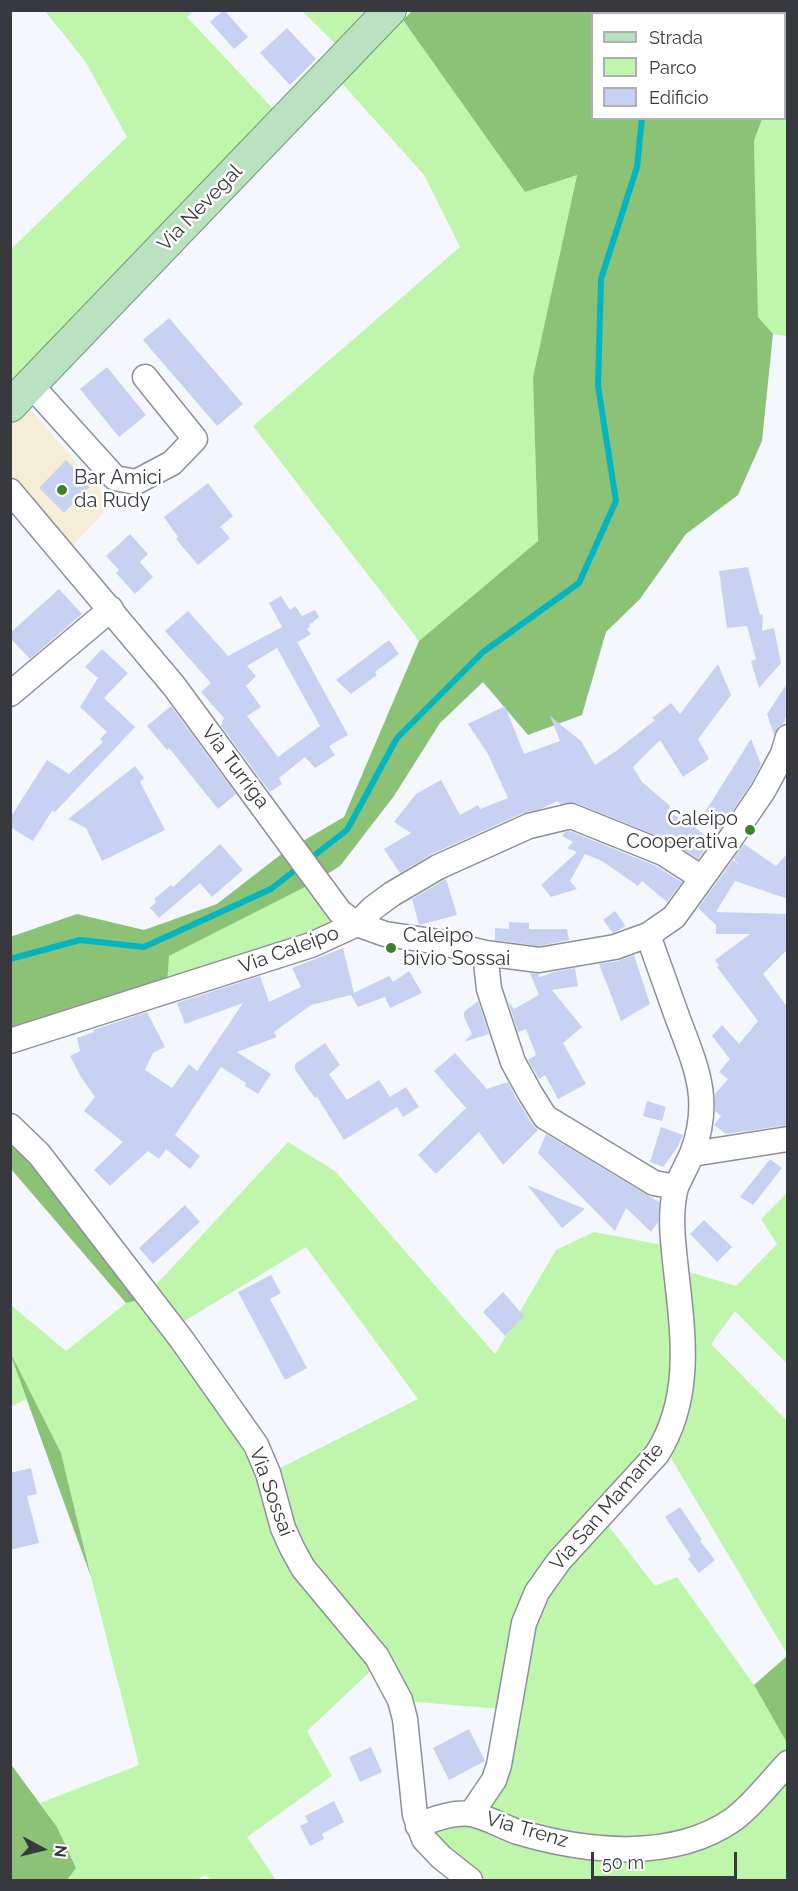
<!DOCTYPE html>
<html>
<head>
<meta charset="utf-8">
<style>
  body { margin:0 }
  #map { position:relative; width:798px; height:1891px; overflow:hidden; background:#f5f7fe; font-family:Raleway,sans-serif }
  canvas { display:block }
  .frame { position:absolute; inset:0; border:12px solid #38393e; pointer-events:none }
  .legend { position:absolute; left:591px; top:12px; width:195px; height:108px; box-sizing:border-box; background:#fff; border:2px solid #afb0b2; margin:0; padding:8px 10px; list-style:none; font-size:18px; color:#38393e }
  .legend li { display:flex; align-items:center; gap:12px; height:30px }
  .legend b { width:30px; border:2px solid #afb0b2 }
  .north { position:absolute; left:12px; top:1819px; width:60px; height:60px; -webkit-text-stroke:4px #fff; paint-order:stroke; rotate:97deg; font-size:16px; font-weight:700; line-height:24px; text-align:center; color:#38393e }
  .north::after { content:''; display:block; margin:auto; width:21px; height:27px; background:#38393e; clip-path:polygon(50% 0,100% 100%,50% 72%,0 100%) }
  .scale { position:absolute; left:591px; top:1852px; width:146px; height:27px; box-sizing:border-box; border:3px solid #38393e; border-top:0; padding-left:8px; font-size:18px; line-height:21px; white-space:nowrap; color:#38393e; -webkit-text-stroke:4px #fff; paint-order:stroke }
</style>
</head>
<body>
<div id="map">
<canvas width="798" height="1891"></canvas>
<div class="frame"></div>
<ul class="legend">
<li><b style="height:8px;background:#bae2c0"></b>Strada</li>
<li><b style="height:16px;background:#c0f6ac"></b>Parco</li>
<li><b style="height:16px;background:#c7d2f3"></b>Edificio</li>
</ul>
<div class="north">N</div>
<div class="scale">50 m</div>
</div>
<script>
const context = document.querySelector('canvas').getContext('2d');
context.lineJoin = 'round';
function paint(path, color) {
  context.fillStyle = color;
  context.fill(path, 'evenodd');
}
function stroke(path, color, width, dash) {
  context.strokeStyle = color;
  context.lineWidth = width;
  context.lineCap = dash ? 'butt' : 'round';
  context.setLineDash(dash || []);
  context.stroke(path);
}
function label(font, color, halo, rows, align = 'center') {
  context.font = font + ' Raleway,sans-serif';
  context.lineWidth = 5;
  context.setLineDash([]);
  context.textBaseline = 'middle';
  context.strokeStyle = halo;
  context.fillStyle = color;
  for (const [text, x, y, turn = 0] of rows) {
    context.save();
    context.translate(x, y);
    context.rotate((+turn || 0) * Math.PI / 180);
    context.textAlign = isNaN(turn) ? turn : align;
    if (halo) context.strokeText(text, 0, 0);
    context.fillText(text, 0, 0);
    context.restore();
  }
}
paint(new Path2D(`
  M 25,403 L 112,504 L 59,560 L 11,507 L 10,418 Z`), '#f6edd7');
paint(new Path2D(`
  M 45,11 L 193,11 L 187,17 L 291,128 L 11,418 L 11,249 L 127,137 L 85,61 Z
  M 302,11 L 381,11 L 396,27 L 403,20 L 525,192 L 577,174 L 533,377 L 538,541 L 419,641 L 253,426 L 460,247 L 424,175 L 339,80 L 356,64 Z
  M 787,43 L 787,336 L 773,334 L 758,318 L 754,141 L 762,119 L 784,118 L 784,52 Z
  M 313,883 L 346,925 L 167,986 L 169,956 Z
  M 288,1142 L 335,1171 L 495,1354 L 556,1250 L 594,1232 L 673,1247 L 673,1267 L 736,1286 L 777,1244 L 761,1219 L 787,1193 L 787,1364 L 735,1311 L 711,1344 L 787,1421 L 787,1654 L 668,1453 L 604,1520 L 655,1586 L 677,1577 L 754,1685 L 787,1743 L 787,1880 L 480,1880 L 449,1854 L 423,1820 L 462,1823 L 488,1773 L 501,1709 L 393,1700 L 374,1668 L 307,1731 L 332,1776 L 247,1837 L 276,1880 L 211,1880 L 205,1875 L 197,1880 L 67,1880 L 76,1868 L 57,1827 L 40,1803 L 139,1765 L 91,1577 L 61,1453 L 10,1354 L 11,1305 L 66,1351 L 126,1303 L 143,1299 ZM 306,1247 L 418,1399 L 260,1478 L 170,1330 Z
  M 11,1356 L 26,1399 L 11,1407 Z`), '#c0f6ac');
paint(new Path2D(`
  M 413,10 L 787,11 L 787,43 L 785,52 L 784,14 L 592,14 L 592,118 L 762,119 L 754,141 L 758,317 L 773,334 L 762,441 L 738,495 L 686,534 L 640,599 L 606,632 L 582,715 L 528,735 L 483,682 L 440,723 L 394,796 L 340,866 L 313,883 L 169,956 L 167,986 L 11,1036 L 10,937 L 77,914 L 144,930 L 217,904 L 284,852 L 344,817 L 419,641 L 538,541 L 533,377 L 577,175 L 525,192 L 403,20 Z
  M 10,1133 L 143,1299 L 126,1303 L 11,1169 Z
  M 11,1354 L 61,1453 L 91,1577 L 11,1356 Z
  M 787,1656 L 787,1743 L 754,1685 Z
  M 10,1763 L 57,1827 L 76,1868 L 67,1880 L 11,1880 Z`), '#8bc276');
stroke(new Path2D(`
  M 627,10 L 628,14
  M 307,861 L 347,830 L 397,738 L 483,652 L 579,583 L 616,501 L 598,386 L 601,279 L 637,167 L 642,118
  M 10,959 L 80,940 L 144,947 L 271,889 L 299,867`), '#03b4c1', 6);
paint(new Path2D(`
  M 224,10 L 248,37 L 234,49 L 210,22 Z
  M 287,28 L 316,59 L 290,85 L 260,53 Z
  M 169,318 L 243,404 L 217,426 L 143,340 Z
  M 107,367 L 146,415 L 119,437 L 80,389 Z
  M 66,460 L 91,485 L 64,513 L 39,488 Z
  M 208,483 L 233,516 L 220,527 L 230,538 L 198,565 L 176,539 L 178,537 L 164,517 Z
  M 130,534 L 148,554 L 140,562 L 153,577 L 135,594 L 116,573 L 119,570 L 106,556 Z
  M 748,567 L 760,615 L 763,614 L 762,631 L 774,628 L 781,663 L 759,688 L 751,661 L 756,659 L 747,626 L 727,628 L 719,571 Z
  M 59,589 L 82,614 L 30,659 L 10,638 L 10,633 Z
  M 281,596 L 290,610 L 295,606 L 302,616 L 315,610 L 319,617 L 309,625 L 310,627 L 307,629 L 311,634 L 298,642 L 296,640 L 348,735 L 329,746 L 335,755 L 315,768 L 305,757 L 279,778 L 282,784 L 270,792 L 221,726 L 224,718 L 201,692 L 211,683 L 165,631 L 188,611 L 228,656 L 282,627 L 269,603 ZM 277,648 L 320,726 L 278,757 L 247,716 L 261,707 L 246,686 L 256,676 L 247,666 Z
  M 389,640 L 399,654 L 375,672 L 377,675 L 351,694 L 336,680 Z
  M 102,649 L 128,673 L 104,698 L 135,727 L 55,812 L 52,811 L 33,841 L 10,827 L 10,818 L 47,760 L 69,774 L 103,742 L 100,739 L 107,732 L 80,707 L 98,678 L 85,667 Z
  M 718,664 L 731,695 L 698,739 L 709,759 L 683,777 L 660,740 L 633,767 L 642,782 L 670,806 L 668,811 L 697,829 L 711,841 L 698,859 L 668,840 L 576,803 L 561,804 L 557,801 L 541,809 L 523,813 L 432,854 L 400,873 L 384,849 L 411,833 L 394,822 L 416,794 L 441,780 L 460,815 L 478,805 L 480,809 L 508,798 L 488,754 L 468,724 L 505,706 L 524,754 L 560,741 L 550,716 L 581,741 L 595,765 L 616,751 L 655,720 L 652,718 L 671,703 L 680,714 Z
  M 788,682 L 788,709 L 784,723 L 778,727 L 774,735 L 767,714 Z
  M 171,706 L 236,794 L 218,809 L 169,748 L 167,750 L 147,726 Z
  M 751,739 L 761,764 L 751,784 L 718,832 L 705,812 Z
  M 135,766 L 144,778 L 140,782 L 165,830 L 102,861 L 86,828 L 68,819 Z
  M 570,831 L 656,866 L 682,882 L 667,902 L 642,881 L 638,886 L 602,861 L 585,854 L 570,881 L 577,889 L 551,897 L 541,885 L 577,852 L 567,848 L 573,842 L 562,836 L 565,832 Z
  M 220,844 L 243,870 L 212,897 L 200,883 L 159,918 L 150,908 L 156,902 L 154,899 L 171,885 L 173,887 Z
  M 744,844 L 776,866 L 788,853 L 788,899 L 735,881 L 716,912 L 788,914 L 788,949 L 763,974 L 788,1008 L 788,1125 L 726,1134 L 714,1125 L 721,1116 L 715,1111 L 715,1094 L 728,1079 L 719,1072 L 730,1059 L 712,1036 L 722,1025 L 739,1044 L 758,1021 L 717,967 L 719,966 L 715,960 L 750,934 L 716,934 L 716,925 L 698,908 L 733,860 L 739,865 L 734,858 Z
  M 446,879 L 457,915 L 419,925 L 412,899 Z
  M 615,911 L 626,926 L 613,933 L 603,920 Z
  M 509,922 L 529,923 L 529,929 L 567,929 L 569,940 L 539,946 L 495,940 L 495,928 L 509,929 Z
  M 343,948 L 354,993 L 389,976 L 393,982 L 409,971 L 422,993 L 390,1008 L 385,997 L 358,1007 L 351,995 L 311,1005 L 274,1032 L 277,1037 L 237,1052 L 271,1074 L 258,1094 L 245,1086 L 246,1083 L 221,1067 L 175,1135 L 200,1156 L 190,1169 L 166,1149 L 159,1159 L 148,1151 L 110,1186 L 94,1170 L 123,1142 L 84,1111 L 95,1097 L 81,1077 L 70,1056 L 80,1051 L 77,1038 L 94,1032 L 93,1030 L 147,1012 L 165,1047 L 153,1053 L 145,1070 L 172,1088 L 189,1064 L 197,1071 L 243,1003 L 185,1024 L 177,1003 L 260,976 L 269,1002 L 301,987 L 292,968 Z
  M 634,955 L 650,1004 L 621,1021 L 599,964 L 618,961 Z
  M 575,968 L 578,986 L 552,990 L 582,1027 L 563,1043 L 586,1084 L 558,1099 L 545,1075 L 539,1079 L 528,1060 L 536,1055 L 526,1029 L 518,1032 L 508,1001 L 514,1009 L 539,995 L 530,973 L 538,974 L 540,977 L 554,972 Z
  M 478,1001 L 489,1034 L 464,1042 L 472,1034 L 464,1017 L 464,1012 Z
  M 325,1043 L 340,1065 L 329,1074 L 347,1100 L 379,1080 L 390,1097 L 406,1087 L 419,1107 L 403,1117 L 397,1107 L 344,1140 L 317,1097 L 315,1098 L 295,1070 L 295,1064 Z
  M 455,1053 L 487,1089 L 508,1082 L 516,1098 L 533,1125 L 538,1130 L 503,1165 L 479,1132 L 436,1174 L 418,1155 L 466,1108 L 434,1071 Z
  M 647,1101 L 666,1107 L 662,1121 L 643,1116 Z
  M 661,1127 L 683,1135 L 677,1148 L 663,1167 L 650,1162 Z
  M 546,1134 L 659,1202 L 658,1222 L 651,1232 L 626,1208 L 615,1231 L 538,1153 Z
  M 770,1159 L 782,1168 L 753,1205 L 740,1197 Z
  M 527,1185 L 585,1209 L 562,1228 Z
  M 185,1205 L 200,1222 L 153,1264 L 139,1248 Z
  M 704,1220 L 732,1247 L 717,1262 L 690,1234 Z
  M 271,1275 L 281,1293 L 270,1299 L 307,1368 L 285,1380 L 238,1292 Z
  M 503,1292 L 524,1316 L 505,1336 L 483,1312 Z
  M 31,1468 L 37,1494 L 27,1496 L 39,1543 L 10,1550 L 10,1473 Z
  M 680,1507 L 702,1540 L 700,1541 L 715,1560 L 699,1573 L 688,1559 L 691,1556 L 665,1517 Z
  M 469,1729 L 485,1761 L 449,1780 L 433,1748 Z
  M 371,1747 L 382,1772 L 360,1782 L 349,1757 Z
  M 334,1801 L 344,1822 L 322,1834 L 324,1839 L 310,1846 L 300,1826 L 308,1822 L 305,1816 Z`), '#c7d2f3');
const minor = new Path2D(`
  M 31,385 L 115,478 L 136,482 L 172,463 L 195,439 L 145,377
  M 10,491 L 174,686 L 340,912 L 357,924 L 385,934 L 439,942 L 485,953 L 539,960 L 615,947 L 648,935 L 674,917 L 731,838 L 763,791 L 783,754 L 788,737
  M 10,694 L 111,609
  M 648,935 C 658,963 668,991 678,1019 C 697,1069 712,1101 692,1154
  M 485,953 L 489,989 L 513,1062 L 530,1093 L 545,1117 L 654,1183 L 676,1187 L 692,1154 L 788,1139
  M 10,1041 L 311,945 L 357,924 L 373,908 L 392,894 L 438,867 L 529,826 L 571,816 L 663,853 L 702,878
  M 10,1126 L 39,1154 L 182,1340 L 256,1445 L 268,1473 L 283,1528 L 292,1548 L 303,1568 L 377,1657 L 400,1700 L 405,1719 L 415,1815 L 424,1839 L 441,1857 L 470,1880
  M 471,1814 L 494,1780 L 499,1765 L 524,1623 L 537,1592 L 559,1561 L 657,1454 C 693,1397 683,1333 676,1270 C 673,1242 669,1214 676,1187
  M 418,1826 C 433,1819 454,1812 471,1814 C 487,1817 503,1827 518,1832 C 585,1852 673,1862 734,1819 C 754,1804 770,1782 788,1763`);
const major = new Path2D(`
  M 10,406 L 390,10`);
stroke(minor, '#8d909b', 27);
stroke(major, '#6f9a77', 34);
stroke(minor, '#fff', 24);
stroke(major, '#bae2c0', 32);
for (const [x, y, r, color] of [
  [62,490,6,"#39832a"],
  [750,830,6,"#39832a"],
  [391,948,6,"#39832a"]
]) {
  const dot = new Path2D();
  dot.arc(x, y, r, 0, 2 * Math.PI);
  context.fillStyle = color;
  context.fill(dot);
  stroke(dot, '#fff', 2);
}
label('20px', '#38393e', '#fff', [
  ["Via Nevegal",200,208,-46],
  ["Via Turriga",235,767,53],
  ["Via Caleipo",289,950,-20],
  ["Via Sossai",271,1492,70],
  ["Via San Mamante",607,1507,-49],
  ["Via Trenz",527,1830,16]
]);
label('20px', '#38393e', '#fff', [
  ["Bar Amici",74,478],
  ["da Rudy",74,501],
  ["Caleipo",738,819,"right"],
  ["Cooperativa",738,842,"right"],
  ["Caleipo",403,936],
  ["bivio Sossai",403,959]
], 'left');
</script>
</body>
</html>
